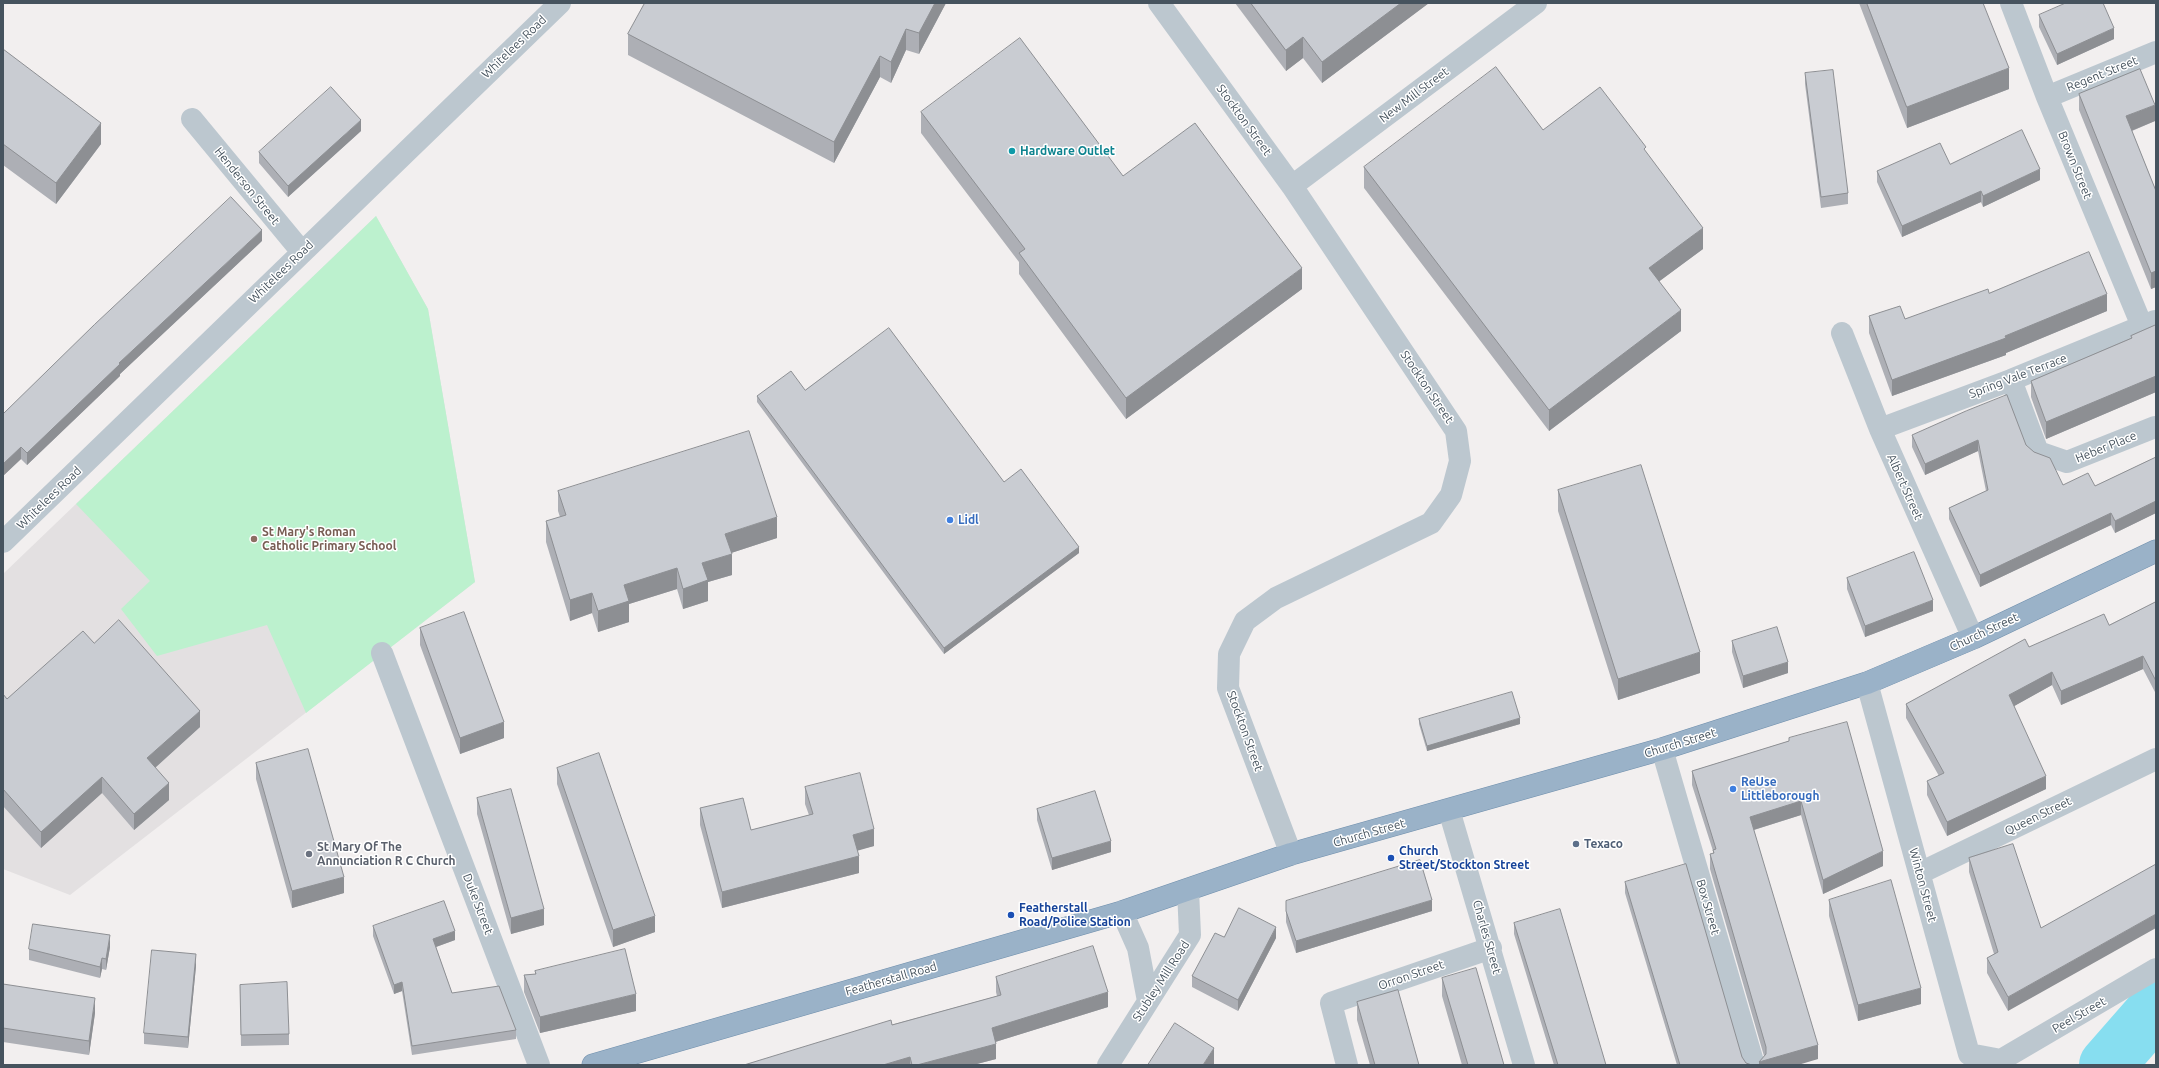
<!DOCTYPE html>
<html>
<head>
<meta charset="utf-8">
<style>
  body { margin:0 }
  #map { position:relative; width:2159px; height:1068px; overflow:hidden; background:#f2efef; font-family:Ubuntu,sans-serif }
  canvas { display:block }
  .frame { position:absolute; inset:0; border:4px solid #46535e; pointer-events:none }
</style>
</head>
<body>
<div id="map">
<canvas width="2159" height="1068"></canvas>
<div class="frame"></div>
</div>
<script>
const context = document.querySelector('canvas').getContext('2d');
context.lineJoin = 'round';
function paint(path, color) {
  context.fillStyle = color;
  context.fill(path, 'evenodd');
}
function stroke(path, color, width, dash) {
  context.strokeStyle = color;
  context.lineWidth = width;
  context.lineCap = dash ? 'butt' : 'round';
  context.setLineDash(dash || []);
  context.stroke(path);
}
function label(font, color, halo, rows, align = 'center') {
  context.font = font + ' Ubuntu,sans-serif';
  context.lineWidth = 3;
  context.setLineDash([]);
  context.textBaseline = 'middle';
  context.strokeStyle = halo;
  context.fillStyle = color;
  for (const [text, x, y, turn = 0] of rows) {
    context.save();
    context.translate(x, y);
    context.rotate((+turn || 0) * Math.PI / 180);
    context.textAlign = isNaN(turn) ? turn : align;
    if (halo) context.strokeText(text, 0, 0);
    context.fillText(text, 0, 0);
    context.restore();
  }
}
paint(new Path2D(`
  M 376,216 L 428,309 L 475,582 L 70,895 L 3,869 L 3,574 Z`), '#e3e0e1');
paint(new Path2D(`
  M 376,216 L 428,309 L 475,582 L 306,713 L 267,625 L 157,656 L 121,609 L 150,581 L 76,504 Z`), '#bcf1ce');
stroke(new Path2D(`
  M 2107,1065 L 2156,1009`), '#87def0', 56);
const trunk = new Path2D(`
  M 593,1065 L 1122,912 L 1291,854 L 1662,749 L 1867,683 L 1973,638 L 2156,551`);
stroke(trunk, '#708fac', 23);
stroke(new Path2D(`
  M 1159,3 L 1292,186 L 1456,431 L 1460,461 L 1451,495 L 1431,523 L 1276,598 L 1245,621 L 1229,654 L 1228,688 L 1291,854
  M 2011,3 L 2047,97 L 2142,326
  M 2047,97 L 2156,52
  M 192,119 L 302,252
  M 1292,186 L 1536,3
  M 1842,333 L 1880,429 L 1973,638
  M 2011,380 L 2038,452 L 2067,462 L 2155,427
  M 1880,429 L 2011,380 L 2155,321
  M 3,542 L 560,3
  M 382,653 L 539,1065
  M 1867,683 L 1969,1054 L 2001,1060 L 2156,969
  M 1662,749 L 1754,1065
  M 1449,810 L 1524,1065
  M 1920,873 L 2156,759
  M 1122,912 L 1138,948 L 1148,1001
  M 1108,1065 L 1190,935 L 1188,890
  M 1347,1065 L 1331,1003 L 1491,948`), '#bcc7cf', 22);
stroke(trunk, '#9ab2c8', 22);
paint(new Path2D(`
  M 645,3 L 946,3 L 919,54 L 906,50 L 891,83 L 880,77 L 834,163 L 628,55 L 628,34 Z
  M 1235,3 L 1429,3 L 1322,83 L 1303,58 L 1286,71 Z
  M 1859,3 L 1983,3 L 2009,89 L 1907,128 Z
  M 2039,15 L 2114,39 L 2057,65 L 2039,27 Z
  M 3,49 L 101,144 L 56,204 L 3,165 Z
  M 1805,73 L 1848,193 L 1848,204 L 1821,208 L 1805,84 Z
  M 2079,94 L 2155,121 L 2132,131 L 2156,191 L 2156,287 L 2151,289 L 2079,110 Z
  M 921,112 L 1123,176 L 1302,289 L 1126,419 L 1019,274 L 1019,262 L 921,133 Z
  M 1543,130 L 1646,152 L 1703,249 L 1659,281 L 1681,331 L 1549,431 L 1364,188 L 1364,167 Z
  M 361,131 L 288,197 L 259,163 L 259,152 Z
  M 1950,164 L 2040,180 L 1983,207 L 1981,202 L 1902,237 L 1877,182 L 1877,171 Z
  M 262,241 L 120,374 L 120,376 L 27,465 L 21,459 L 3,476 L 3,414 Z
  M 1989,293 L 2107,311 L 2006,353 L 2006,355 L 1892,396 L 1869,333 L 1869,316 L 1905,319 Z
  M 2156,325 L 2156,392 L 2046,439 L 2031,397 L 2031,381 L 2131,338 L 2131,336 Z
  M 805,390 L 1004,482 L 1079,553 L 944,654 L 757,402 L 757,396 Z
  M 1912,435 L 2026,445 L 2063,485 L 2095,486 L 2156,457 L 2156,513 L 2115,533 L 2111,525 L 1980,587 L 1949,519 L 1949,508 L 1986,491 L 1978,451 L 1925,475 L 1912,447 Z
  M 1558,490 L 1700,673 L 1618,700 L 1558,511 Z
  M 558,491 L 777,538 L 731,553 L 732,575 L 708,582 L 708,601 L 683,609 L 677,589 L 629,604 L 629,622 L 598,632 L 592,613 L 570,621 L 546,542 L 546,521 L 560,517 L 558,511 Z
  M 1847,578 L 1933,611 L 1865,637 L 1847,589 Z
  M 2156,602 L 2156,694 L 2143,669 L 2061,705 L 2052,685 L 2014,706 L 2046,789 L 1947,836 L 1927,795 L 1927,781 L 1939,776 L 1906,718 L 1906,704 L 2029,647 L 2109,625 Z
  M 420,628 L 504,738 L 460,754 L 420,645 Z
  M 1732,641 L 1788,673 L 1743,688 L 1732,652 Z
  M 94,643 L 200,727 L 155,768 L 169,800 L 134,830 L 102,793 L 41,848 L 3,806 L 3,694 L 7,699 Z
  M 1419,719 L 1520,724 L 1427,751 L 1419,724 Z
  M 1789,738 L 1883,866 L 1823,894 L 1801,815 L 1754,830 L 1818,1059 L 1759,1065 L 1764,1056 L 1710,869 L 1710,854 L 1713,854 L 1713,851 L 1692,785 L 1692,771 L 1789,741 Z
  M 256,763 L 344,893 L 292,908 L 256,779 Z
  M 557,768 L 655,932 L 613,947 L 557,784 Z
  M 805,787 L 874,846 L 857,850 L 859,873 L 722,908 L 700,825 L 700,808 L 751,830 L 809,815 L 805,804 Z
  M 477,798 L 544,925 L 511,934 L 477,814 Z
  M 1037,809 L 1111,852 L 1052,870 L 1037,820 Z
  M 2013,844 L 2008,1011 L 1987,973 L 1987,958 L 1994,954 L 1969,872 L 1969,858 Z
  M 1625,882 L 1746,1063 L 1752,1065 L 1677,1065 L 1625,893 Z
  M 1829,900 L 1921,1004 L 1858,1021 L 1829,916 Z
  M 1286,901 L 1432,911 L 1296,953 L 1286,922 Z
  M 1514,923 L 1606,1065 L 1554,1065 L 1514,934 Z
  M 373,926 L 455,940 L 436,947 L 452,993 L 516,1030 L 516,1039 L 412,1055 L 402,991 L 394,994 L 373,936 Z
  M 1224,937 L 1276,938 L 1238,1011 L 1192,987 L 1192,976 Z
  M 110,947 L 106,970 L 102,969 L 100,978 L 29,960 L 29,949 Z
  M 196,966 L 188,1048 L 144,1044 L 144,1033 Z
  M 535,971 L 636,1011 L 540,1033 L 524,992 L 524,975 L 535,974 Z
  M 996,977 L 1108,1007 L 995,1042 L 996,1059 L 973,1065 L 744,1065 L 997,996 L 996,992 Z
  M 1442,978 L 1504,1065 L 1462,1065 L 1442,996 Z
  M 3,984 L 95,1013 L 89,1055 L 3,1042 Z
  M 240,985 L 289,1034 L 289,1045 L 241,1046 Z
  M 1357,1002 L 1419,1065 L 1370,1065 L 1357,1020 Z`), '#adafb5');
paint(new Path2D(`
  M 935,3 L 946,3 L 919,54 L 919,33 Z
  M 1401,3 L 1429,3 L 1322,83 L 1322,62 Z
  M 2114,28 L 2114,39 L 2057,65 L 2057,54 Z
  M 906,29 L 906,50 L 891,83 L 891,62 Z
  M 1303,37 L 1303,58 L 1286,71 L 1286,50 Z
  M 880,56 L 880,77 L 834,163 L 834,142 Z
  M 2009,68 L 2009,89 L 1907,128 L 1907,107 Z
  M 2155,105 L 2155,121 L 2126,133 L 2126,116 Z
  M 361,120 L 361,131 L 288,197 L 288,186 Z
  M 101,123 L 101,144 L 56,204 L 56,183 Z
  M 2040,169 L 2040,180 L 1983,207 L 1983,196 Z
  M 1981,191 L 1981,202 L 1902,237 L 1902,226 Z
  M 1703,228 L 1703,249 L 1649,289 L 1649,268 Z
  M 262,230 L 262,241 L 120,374 L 120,376 L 27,465 L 27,453 L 119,363 Z
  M 1302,268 L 1302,289 L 1126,419 L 1126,398 Z
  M 2156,271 L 2156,287 L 2151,289 L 2151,273 Z
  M 2107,294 L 2107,311 L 2006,353 L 2006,355 L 1892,396 L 1892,380 L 2005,336 Z
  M 1681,310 L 1681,331 L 1549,431 L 1549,410 Z
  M 2156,376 L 2156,392 L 2046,439 L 2046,422 Z
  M 1978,440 L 1978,451 L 1925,475 L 1925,464 Z
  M 21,447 L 21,459 L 3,476 L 3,464 Z
  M 2156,501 L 2156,513 L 2115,533 L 2115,521 Z
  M 2111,513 L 2111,525 L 1980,587 L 1980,575 Z
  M 777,517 L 777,538 L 725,555 L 725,534 Z
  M 1079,547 L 1079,553 L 944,654 L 944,648 Z
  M 732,554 L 732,575 L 708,582 L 708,601 L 683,609 L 683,589 L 702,563 Z
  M 677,568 L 677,589 L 629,604 L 629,622 L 598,632 L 598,611 L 624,585 Z
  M 592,593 L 592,613 L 570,621 L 570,600 Z
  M 1933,600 L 1933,611 L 1865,637 L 1865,626 Z
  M 1700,652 L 1700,673 L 1618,700 L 1618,679 Z
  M 2143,656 L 2143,669 L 2061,705 L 2061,691 Z
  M 1788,662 L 1788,673 L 1743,688 L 1743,676 Z
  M 2052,672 L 2052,685 L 2009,709 L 2009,695 Z
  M 200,711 L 200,727 L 147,775 L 147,758 Z
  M 1520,718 L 1520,724 L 1427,751 L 1427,746 Z
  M 504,722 L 504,738 L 460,754 L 460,738 Z
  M 2046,776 L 2046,789 L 1947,836 L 1947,822 Z
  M 102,777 L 102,793 L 41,848 L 41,832 Z
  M 169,783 L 169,800 L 134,830 L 134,814 Z
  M 1801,801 L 1801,815 L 1750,831 L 1750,817 Z
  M 874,829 L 874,846 L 853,852 L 853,835 Z
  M 1111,841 L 1111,852 L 1052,870 L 1052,858 Z
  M 1883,851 L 1883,866 L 1823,894 L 1823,880 Z
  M 859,856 L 859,873 L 722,908 L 722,892 Z
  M 344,877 L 344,893 L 292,908 L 292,891 Z
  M 1432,900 L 1432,911 L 1296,953 L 1296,941 Z
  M 544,909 L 544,925 L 511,934 L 511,918 Z
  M 2156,914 L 2156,928 L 2008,1011 L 2008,997 Z
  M 655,916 L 655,932 L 613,947 L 613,930 Z
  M 1276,927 L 1276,938 L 1238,1011 L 1238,1000 Z
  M 455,931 L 455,940 L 433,948 L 433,939 Z
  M 110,935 L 110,947 L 106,970 L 106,959 Z
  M 196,954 L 196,966 L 188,1048 L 188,1037 Z
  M 102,958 L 102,969 L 100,978 L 100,967 Z
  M 402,982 L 402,991 L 394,994 L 394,985 Z
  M 1921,988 L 1921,1004 L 1858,1021 L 1858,1005 Z
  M 1108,992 L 1108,1007 L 992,1043 L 992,1028 Z
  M 636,994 L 636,1011 L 540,1033 L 540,1017 Z
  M 95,998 L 95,1013 L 89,1055 L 89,1041 Z
  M 996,1044 L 996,1059 L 973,1065 L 917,1065 Z
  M 1818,1045 L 1818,1059 L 1798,1065 L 1759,1065 L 1759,1062 Z
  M 1214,1048 L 1214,1065 L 1203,1065 Z
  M 910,1057 L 910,1065 L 883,1065 Z`), '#8d8f93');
const building = new Path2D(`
  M 645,3 L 935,3 L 919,33 L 906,29 L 891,62 L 880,56 L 834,142 L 628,34 Z
  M 1251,3 L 1401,3 L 1322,62 L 1303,37 L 1286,50 Z
  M 1867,3 L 1983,3 L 2009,68 L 1907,107 Z
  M 2066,3 L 2103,3 L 2114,28 L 2057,54 L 2039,15 Z
  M 1020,38 L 1123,176 L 1195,123 L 1302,268 L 1126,398 L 1019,253 L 1025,249 L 921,112 Z
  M 3,49 L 101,123 L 56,183 L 3,144 Z
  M 1496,67 L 1543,130 L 1600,87 L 1646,147 L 1644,149 L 1703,228 L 1649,268 L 1681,310 L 1549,410 L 1364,167 Z
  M 2140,69 L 2155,105 L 2126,116 L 2156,191 L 2156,271 L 2151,273 L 2079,94 Z
  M 1833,70 L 1848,193 L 1821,197 L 1805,73 Z
  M 331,87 L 361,120 L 288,186 L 259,152 Z
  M 2022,130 L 2040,169 L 1983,196 L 1981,191 L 1902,226 L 1877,171 L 1940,143 L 1950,164 Z
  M 231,197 L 262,230 L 119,363 L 120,364 L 27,453 L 21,447 L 3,464 L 3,414 L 94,325 Z
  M 2089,252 L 2107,294 L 2005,336 L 2006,338 L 1892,380 L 1869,316 L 1900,306 L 1905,319 L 1988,289 L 1989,293 Z
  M 2156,325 L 2156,376 L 2046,422 L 2031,381 L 2132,338 L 2131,336 Z
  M 889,328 L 1004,482 L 1021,469 L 1079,547 L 944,648 L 757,396 L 791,371 L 805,390 Z
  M 2007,395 L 2026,445 L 2034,452 L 2050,458 L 2063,485 L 2088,473 L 2095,486 L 2156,457 L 2156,501 L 2115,521 L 2111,513 L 1980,575 L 1949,508 L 1988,490 L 1978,440 L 1925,464 L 1912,435 L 1966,411 Z
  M 749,431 L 777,517 L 725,534 L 732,554 L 702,563 L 708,580 L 683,589 L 677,568 L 624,585 L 629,601 L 598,611 L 592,593 L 570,600 L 546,521 L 566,515 L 558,491 Z
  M 1641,465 L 1700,652 L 1618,679 L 1558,490 Z
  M 1914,552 L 1933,600 L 1865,626 L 1847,578 Z
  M 2156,602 L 2156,681 L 2143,656 L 2061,691 L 2052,672 L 2009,695 L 2046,776 L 1947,822 L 1927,781 L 1944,773 L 1906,704 L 2025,639 L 2029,647 L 2104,614 L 2109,625 Z
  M 464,612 L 504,722 L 460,738 L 420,628 Z
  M 119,620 L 200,711 L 147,758 L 169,783 L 134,814 L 102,777 L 41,832 L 3,789 L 3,694 L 7,699 L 83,631 L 94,643 Z
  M 1777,627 L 1788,662 L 1743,676 L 1732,641 Z
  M 1512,692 L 1520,718 L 1427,746 L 1419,719 Z
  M 1847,722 L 1883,851 L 1823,880 L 1801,801 L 1750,817 L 1818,1045 L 1759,1062 L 1766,1054 L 1766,1047 L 1710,854 L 1714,853 L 1713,850 L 1716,849 L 1692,771 L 1789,741 L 1789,738 Z
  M 308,749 L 344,877 L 292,891 L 256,763 Z
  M 599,753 L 655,916 L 613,930 L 557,768 Z
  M 860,773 L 874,829 L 853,835 L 859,856 L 722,892 L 700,808 L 743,798 L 751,830 L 813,814 L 805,787 Z
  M 511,789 L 544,909 L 511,918 L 477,798 Z
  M 1095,791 L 1111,841 L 1052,858 L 1037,809 Z
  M 2013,844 L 2041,928 L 2156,864 L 2156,914 L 2008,997 L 1987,958 L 1998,952 L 1969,858 Z
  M 1420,860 L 1432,900 L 1296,941 L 1286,911 L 1286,901 Z
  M 1686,864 L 1742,1057 L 1746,1063 L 1752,1065 L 1680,1065 L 1625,882 Z
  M 1891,880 L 1921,988 L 1858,1005 L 1829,900 Z
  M 444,901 L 455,931 L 433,939 L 452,993 L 499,986 L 516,1030 L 412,1046 L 402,982 L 394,985 L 373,926 Z
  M 1239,908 L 1276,927 L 1238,1000 L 1192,976 L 1215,933 L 1224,937 Z
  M 1560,909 L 1606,1065 L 1558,1065 L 1514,923 Z
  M 33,924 L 110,935 L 106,959 L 102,958 L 100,967 L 29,949 Z
  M 1093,946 L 1108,992 L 992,1028 L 996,1044 L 917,1065 L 912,1065 L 910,1057 L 883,1065 L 744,1065 L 891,1020 L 892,1025 L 1001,995 L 996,977 Z
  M 625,949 L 636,994 L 540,1017 L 524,975 L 536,974 L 535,971 Z
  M 152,950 L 196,954 L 188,1037 L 144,1033 Z
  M 1476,968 L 1504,1065 L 1468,1065 L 1442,978 Z
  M 287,982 L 289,1034 L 241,1035 L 240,985 Z
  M 3,984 L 95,998 L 89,1041 L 3,1028 Z
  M 1398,990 L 1419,1065 L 1375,1065 L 1357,1002 Z
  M 1175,1023 L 1214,1048 L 1203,1065 L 1148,1065 Z`);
paint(building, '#c9ccd2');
stroke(building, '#8d8f93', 1);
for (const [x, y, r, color] of [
  [1012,151,4,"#0f9aa8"],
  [950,520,4,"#3f7fe0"],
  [254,539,4,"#8d6e63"],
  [1733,789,4,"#3f7fe0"],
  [1576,844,4,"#5c6f8a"],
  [309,854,4,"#6b7280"],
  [1391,858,4,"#1a4fb4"],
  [1011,915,4,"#1a4fb4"]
]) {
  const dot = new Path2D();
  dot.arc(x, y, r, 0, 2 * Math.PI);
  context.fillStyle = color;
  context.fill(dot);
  stroke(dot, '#fff', 1.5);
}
label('12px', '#46535e', '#fff', [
  ["Whitelees Road",514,47,-44],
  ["Regent Street",2102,74,-22],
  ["New Mill Street",1414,95,-37],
  ["Stockton Street",1244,120,54],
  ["Brown Street",2075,165,68],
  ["Henderson Street",247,186,51],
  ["Whitelees Road",281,272,-44],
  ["Spring Vale Terrace",2018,376,-21],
  ["Stockton Street",1427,387,56],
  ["Heber Place",2106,447,-22],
  ["Albert Street",1905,487,66],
  ["Whitelees Road",49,498,-44],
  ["Church Street",1984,632,-25],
  ["Stockton Street",1245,731,70],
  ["Church Street",1680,743,-17],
  ["Queen Street",2038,816,-26],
  ["Church Street",1369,833,-16],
  ["Winton Street",1923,885,75],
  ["Duke Street",478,904,69],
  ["Box Street",1708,907,74],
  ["Charles Street",1487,937,74],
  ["Orron Street",1411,975,-19],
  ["Featherstall Road",891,979,-16],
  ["Stubley Mill Road",1161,981,-57],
  ["Peel Street",2079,1015,-30]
]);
label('bold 12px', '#0d838f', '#fff', [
  ["Hardware Outlet",1020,151]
], 'left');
label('bold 12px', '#366cbe', '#fff', [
  ["Lidl",958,520],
  ["ReUse",1741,782],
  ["Littleborough",1741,796]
], 'left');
label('bold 12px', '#785e54', '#fff', [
  ["St Mary's Roman",262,532],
  ["Catholic Primary School",262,546]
], 'left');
label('bold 12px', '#4e5e75', '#fff', [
  ["Texaco",1584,844]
], 'left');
label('bold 12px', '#5b616d', '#fff', [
  ["St Mary Of The",317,847],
  ["Annunciation R C Church",317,861]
], 'left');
label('bold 12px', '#164399', '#fff', [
  ["Church",1399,851],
  ["Street/Stockton Street",1399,865],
  ["Featherstall",1019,908],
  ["Road/Police Station",1019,922]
], 'left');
</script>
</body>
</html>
